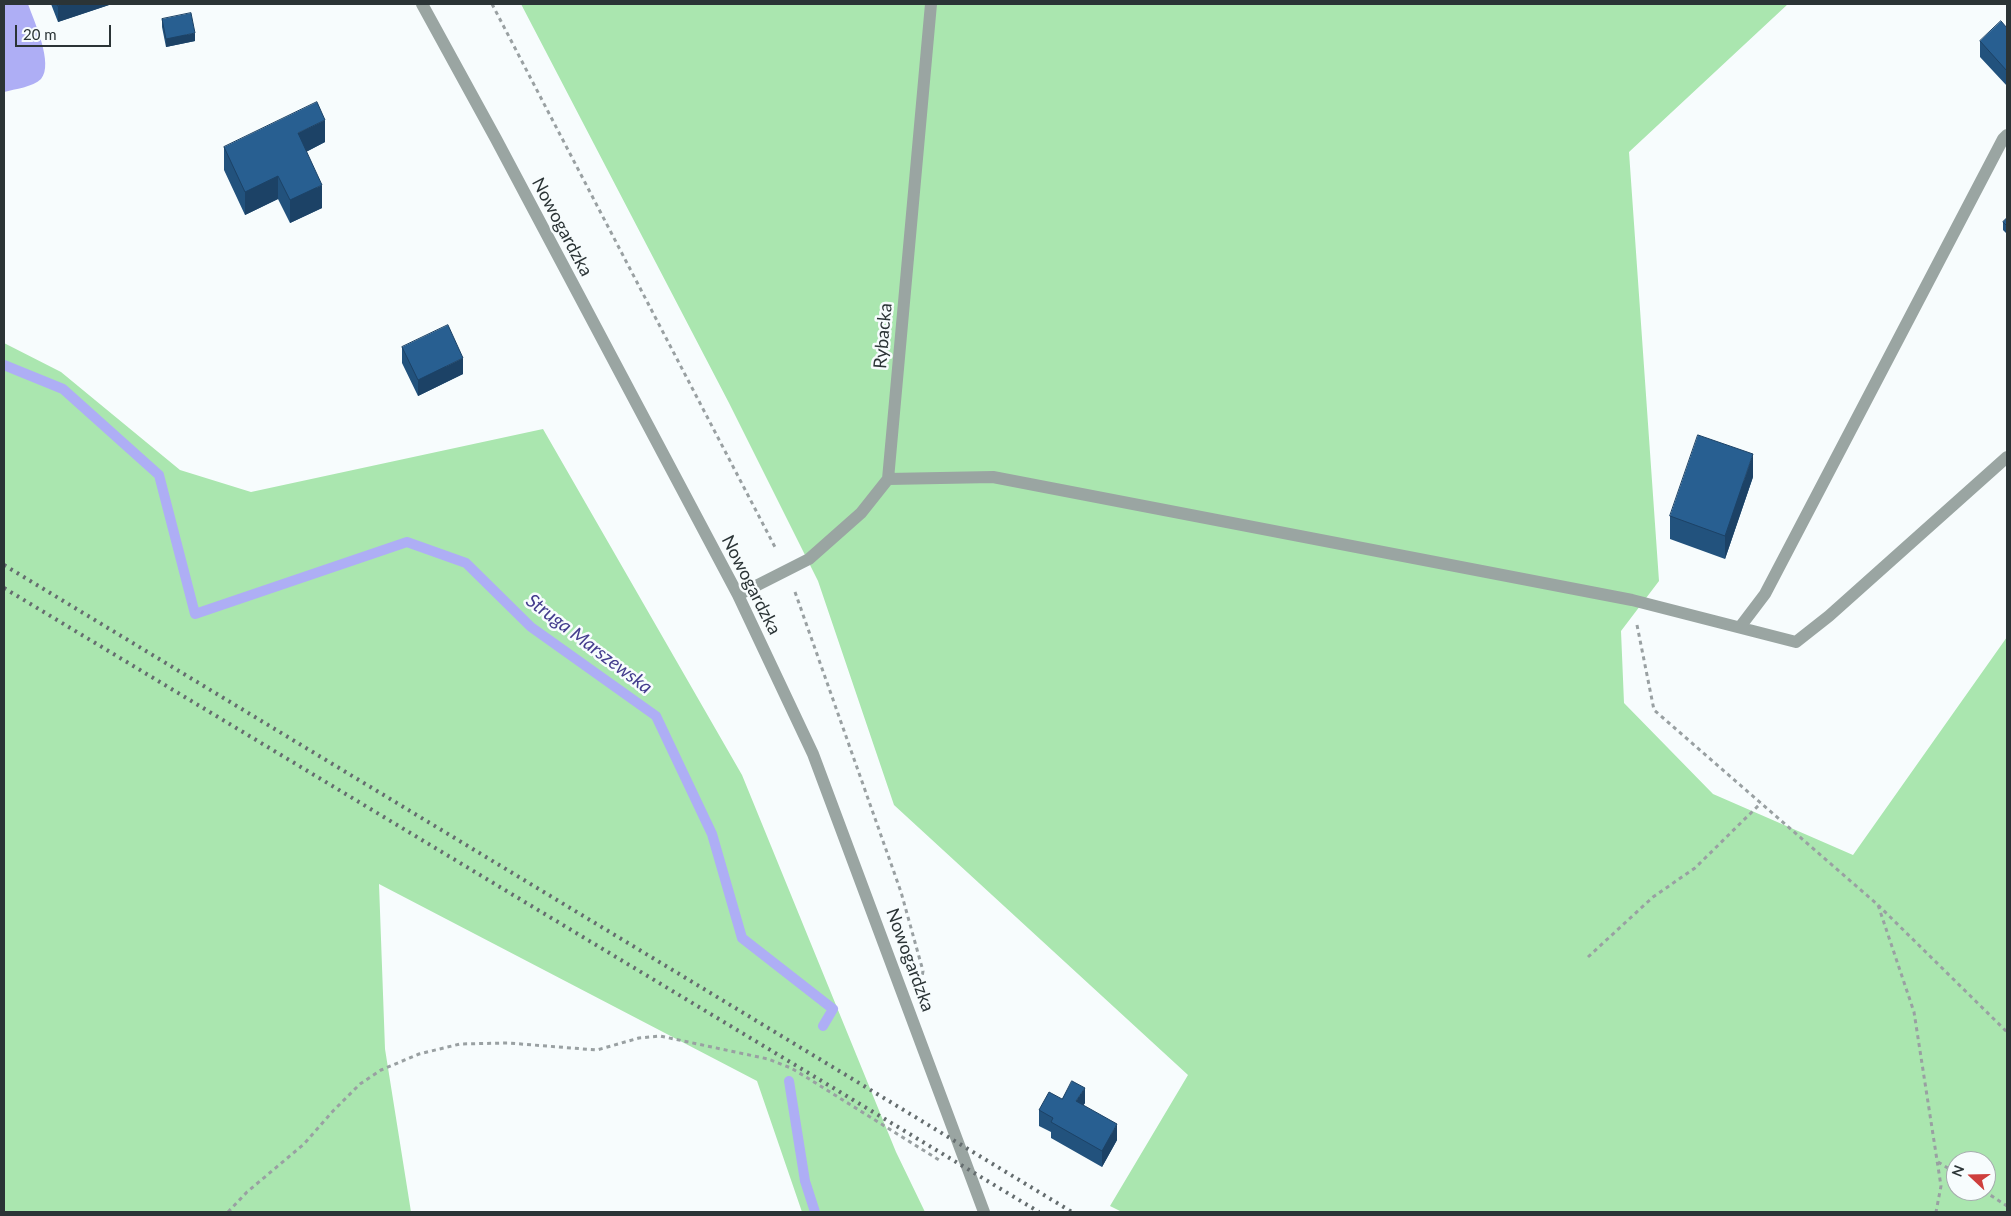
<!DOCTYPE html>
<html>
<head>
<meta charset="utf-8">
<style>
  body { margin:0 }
  #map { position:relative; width:2011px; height:1216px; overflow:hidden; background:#f7fcfd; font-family:Lato,sans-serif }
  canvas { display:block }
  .frame { position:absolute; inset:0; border:5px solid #2b3436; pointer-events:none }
  .north { position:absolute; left:1946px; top:1151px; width:50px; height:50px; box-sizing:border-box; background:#f7fcfd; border:1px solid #a5acad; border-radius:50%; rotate:291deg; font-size:14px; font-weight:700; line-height:20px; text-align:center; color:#2b3436 }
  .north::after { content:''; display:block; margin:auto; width:18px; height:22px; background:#ce3f3d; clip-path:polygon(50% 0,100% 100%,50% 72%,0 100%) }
  .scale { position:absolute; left:15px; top:25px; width:96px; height:22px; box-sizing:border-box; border:2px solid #2b3436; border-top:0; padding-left:6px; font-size:15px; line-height:18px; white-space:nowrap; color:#2b3436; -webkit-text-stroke:4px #f7fcfd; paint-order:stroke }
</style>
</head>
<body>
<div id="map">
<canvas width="2011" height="1216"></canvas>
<div class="frame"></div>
<div class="north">N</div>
<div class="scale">20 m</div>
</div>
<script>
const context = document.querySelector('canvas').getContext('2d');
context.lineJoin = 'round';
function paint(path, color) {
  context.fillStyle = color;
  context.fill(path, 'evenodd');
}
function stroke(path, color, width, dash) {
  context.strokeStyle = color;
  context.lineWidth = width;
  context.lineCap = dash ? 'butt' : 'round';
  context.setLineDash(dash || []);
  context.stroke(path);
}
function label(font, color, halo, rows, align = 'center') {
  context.font = font + ' Lato,sans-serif';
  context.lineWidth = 5;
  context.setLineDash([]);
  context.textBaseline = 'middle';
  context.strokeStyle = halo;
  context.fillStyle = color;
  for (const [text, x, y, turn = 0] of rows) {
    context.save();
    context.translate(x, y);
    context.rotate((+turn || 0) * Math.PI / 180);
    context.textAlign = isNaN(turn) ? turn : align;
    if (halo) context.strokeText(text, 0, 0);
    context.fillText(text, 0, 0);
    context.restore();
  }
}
paint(new Path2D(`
  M 521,4 L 1788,4 L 1629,152 L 1659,581 L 1621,631 L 1624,703 L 1713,794 L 1853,855 L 2007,637 L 2007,1212 L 1122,1212 L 1110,1206 L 1188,1075 L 894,805 L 818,581 L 729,403 ZM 1956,1161 L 1986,1161 L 1986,1191 L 1956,1191 Z
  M 4,343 L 61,372 L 180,470 L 251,492 L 543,429 L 742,775 L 896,1152 L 925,1212 L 802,1212 L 757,1081 L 379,884 L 385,1049 L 411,1212 L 4,1212 Z`), '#aae6af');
paint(new Path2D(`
  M 4,4 L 28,4 C 34,21 54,64 41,79 C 33,87 15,89 4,92 Z`), '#aeaef5');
stroke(new Path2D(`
  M 4,365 L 63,389 L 159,475 L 195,614 L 407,542 L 466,563 L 531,627 L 656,716 L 712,834 L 742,938 L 833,1009 L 823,1026
  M 789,1081 L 805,1181 L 815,1212`), '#aeaef5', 10);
stroke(new Path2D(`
  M 492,4 L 776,549
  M 795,592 L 901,892 L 923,971 L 922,977
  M 1637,625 L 1654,710 L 1878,905 L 1914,1012 L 1941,1186 L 1936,1212
  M 1878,905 L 2007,1032
  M 1588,957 L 1653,897 L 1695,868 L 1761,803
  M 1938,1162 L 1956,1173
  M 1984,1191 L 2007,1206
  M 228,1212 L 247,1192 L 304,1144 L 333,1111 L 360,1084 L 381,1070 L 419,1054 L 460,1044 L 508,1043 L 597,1050 L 639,1038 L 660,1036 L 768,1059 L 791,1068 L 806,1077 L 939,1160`), '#99a0a2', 3, [4, 4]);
stroke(new Path2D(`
  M 422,4 L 496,139 L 738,595 L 813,754 L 984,1212
  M 888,479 L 993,477 L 1632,600 L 1796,642 L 1829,616 L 2007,457
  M 738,595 L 809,559 L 861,513 L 888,479 L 931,4
  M 1740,627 L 1765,594 L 2003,139 L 2007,135`), '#9aa5a2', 12);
stroke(new Path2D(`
  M 4,565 L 1072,1212
  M 4,588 L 1039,1212`), '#656d6f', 4, [2.5, 5]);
paint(new Path2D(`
  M 51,4 L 112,4 L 58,22 Z
  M 162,19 L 195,41 L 166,47 L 162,27 Z
  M 2007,28 L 2007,86 L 1980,57 L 1980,41 Z
  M 325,142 L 306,152 L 322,208 L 290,223 L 278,199 L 245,215 L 224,170 L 224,147 Z
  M 2007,218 L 2007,234 L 2003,230 L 2003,222 Z
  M 402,347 L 463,374 L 418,396 L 402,363 Z
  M 1753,477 L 1725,559 L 1670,539 L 1670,516 Z
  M 1062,1099 L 1085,1103 L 1083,1105 L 1117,1140 L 1102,1167 L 1051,1138 L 1051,1132 L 1039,1126 L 1039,1110 Z`), '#22527d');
paint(new Path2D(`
  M 65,4 L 112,4 L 58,22 L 58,6 Z
  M 195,33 L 195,41 L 166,47 L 166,39 Z
  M 325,120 L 325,142 L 298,156 L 298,133 Z
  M 278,176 L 278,199 L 245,215 L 245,192 Z
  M 322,185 L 322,208 L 290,223 L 290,200 Z
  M 463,358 L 463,374 L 418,396 L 418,380 Z
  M 1753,454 L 1753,477 L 1725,559 L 1725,536 Z
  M 1085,1088 L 1085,1103 L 1076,1117 L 1076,1101 Z
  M 1117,1124 L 1117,1140 L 1102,1167 L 1102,1151 Z`), '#1c4266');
const building = new Path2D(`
  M 57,4 L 65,4 L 58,6 Z
  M 191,13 L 195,33 L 166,39 L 162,19 Z
  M 2001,21 L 2007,28 L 2007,71 L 1980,41 Z
  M 317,102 L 325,120 L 298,133 L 322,185 L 290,200 L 278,176 L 245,192 L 224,147 Z
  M 2007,218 L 2007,226 L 2003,222 Z
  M 448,325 L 463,358 L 418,380 L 402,347 Z
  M 1698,435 L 1753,454 L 1725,536 L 1670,516 Z
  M 1072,1081 L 1085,1088 L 1076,1101 L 1117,1124 L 1102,1151 L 1051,1122 L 1053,1118 L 1039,1110 L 1049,1092 L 1062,1099 Z`);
paint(building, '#285f91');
stroke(building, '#1c4266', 1);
label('18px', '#2b3436', '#f7fcfd', [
  ["Nowogardzka",562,227,62],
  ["Rybacka",883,336,-85],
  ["Nowogardzka",751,585,63],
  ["Nowogardzka",910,960,70]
]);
label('italic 19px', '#433c8d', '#f7fcfd', [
  ["Struga Marszewska",589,644,37]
]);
</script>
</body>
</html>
